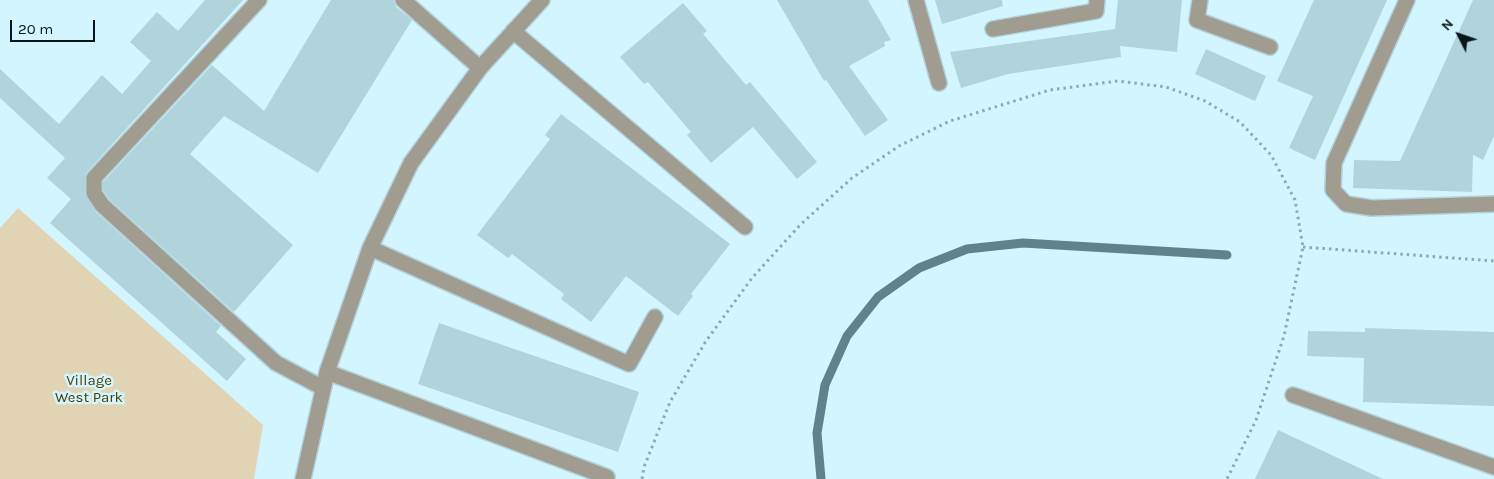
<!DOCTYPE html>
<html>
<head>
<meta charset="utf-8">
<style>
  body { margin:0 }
  #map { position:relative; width:1494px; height:479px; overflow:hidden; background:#d2f5ff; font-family:Karla,sans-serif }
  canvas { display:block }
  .north { position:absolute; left:1434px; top:10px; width:50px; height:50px; -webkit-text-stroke:4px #d2f5ff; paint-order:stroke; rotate:311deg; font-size:14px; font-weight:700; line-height:20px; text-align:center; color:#091619 }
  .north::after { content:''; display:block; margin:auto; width:18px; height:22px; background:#091619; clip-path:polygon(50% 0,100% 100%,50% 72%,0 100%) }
  .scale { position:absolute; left:10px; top:20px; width:85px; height:22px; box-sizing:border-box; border:2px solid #091619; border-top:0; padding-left:6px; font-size:15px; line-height:18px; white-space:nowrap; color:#091619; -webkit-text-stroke:4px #d2f5ff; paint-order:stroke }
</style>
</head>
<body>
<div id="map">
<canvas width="1494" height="479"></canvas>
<div class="north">N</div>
<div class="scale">20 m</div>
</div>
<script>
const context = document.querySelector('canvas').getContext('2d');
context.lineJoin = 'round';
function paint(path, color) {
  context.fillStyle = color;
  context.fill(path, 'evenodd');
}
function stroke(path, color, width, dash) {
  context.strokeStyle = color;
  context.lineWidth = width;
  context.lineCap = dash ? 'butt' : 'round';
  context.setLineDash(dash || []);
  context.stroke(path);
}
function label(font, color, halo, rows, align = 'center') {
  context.font = font + ' Karla,sans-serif';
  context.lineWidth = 5;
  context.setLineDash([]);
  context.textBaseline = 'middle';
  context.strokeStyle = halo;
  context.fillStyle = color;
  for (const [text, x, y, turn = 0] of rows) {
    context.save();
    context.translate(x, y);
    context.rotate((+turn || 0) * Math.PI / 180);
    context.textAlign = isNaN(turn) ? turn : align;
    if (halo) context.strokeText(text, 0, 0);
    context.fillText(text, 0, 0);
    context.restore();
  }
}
paint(new Path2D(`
  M 18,208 L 263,425 L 254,479 L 0,479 L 0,228 Z`), '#e0d4b4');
stroke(new Path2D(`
  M 821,479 L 817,433 L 825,385 L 847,336 L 878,297 L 919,268 L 967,249 L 1023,243 L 1227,255`), '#61828a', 9);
paint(new Path2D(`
  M 205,0 L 243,0 L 87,172 L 85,193 L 96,212 L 221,326 L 216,332 L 246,359 L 227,381 L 50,223 L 71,199 L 47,178 L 65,158 L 0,98 L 0,69 L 59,124 L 102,75 L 122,94 L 151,61 L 130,42 L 157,12 L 178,31 Z
  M 331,0 L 394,0 L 396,7 L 412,20 L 318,173 L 224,116 L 190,154 L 293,245 L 234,312 L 109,199 L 103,190 L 103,182 L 212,65 L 264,111 Z
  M 777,0 L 868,0 L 891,40 L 884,42 L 885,46 L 849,66 L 888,120 L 865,136 L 826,80 L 824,81 Z
  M 935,0 L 1002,0 L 1003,6 L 942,24 Z
  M 1118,0 L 1182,0 L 1177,52 L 1120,46 L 1121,57 L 1008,74 L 961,88 L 950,52 L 1115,29 Z
  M 1314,0 L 1387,0 L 1315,160 L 1289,148 L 1313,96 L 1277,81 Z
  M 1473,0 L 1494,0 L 1494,136 L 1483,160 L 1473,155 L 1472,192 L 1353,188 L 1354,160 L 1400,161 Z
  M 683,3 L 707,31 L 703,34 L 746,85 L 750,82 L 817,162 L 797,179 L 753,127 L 711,163 L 687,135 L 691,132 L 648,82 L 644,84 L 620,57 Z
  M 1206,49 L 1266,76 L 1255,101 L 1195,74 Z
  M 561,114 L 730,244 L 691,294 L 693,296 L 678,316 L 626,276 L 591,322 L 561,299 L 564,294 L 512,254 L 508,258 L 477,235 L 550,139 L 545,135 Z
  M 439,323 L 639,392 L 618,452 L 418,384 Z
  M 1365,328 L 1494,332 L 1494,406 L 1363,402 L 1364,358 L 1307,356 L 1308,331 L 1365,332 Z
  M 1278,430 L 1383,479 L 1255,479 Z`), '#b0d3dc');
const minor = new Path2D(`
  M 259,0 L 94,178 L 94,193 L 102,205 L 276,363 L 323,388
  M 403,0 L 480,68
  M 916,0 L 939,83
  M 1200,0 L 1197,20 L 1270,47
  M 1407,0 L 1334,163 L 1333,190 L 1346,204 L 1372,208 L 1494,204
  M 993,29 L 1096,11 L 1097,0
  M 513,31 L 745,227
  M 370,248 L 629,364 L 655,317
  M 327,372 L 607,477
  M 1293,395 L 1494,467
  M 303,479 L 327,372 L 370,248 L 411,163 L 480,68 L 542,0`);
stroke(minor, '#b2d1da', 18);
stroke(new Path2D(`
  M 1303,247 L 1494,261
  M 642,479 L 644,467 L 670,402 L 706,341 L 752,278 L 801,224 L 852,178 L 899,146 L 950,121 L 1050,90 L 1118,81 L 1166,87 L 1205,101 L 1240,122 L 1271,155 L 1295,200 L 1303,247 L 1284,336 L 1256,420 L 1227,479`), '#8ea9b1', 3, [2.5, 4]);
stroke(minor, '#a09c90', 15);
label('15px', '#4e3c00', '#d2f5ff', [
  ["Village",89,381],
  ["West Park",89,398]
]);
</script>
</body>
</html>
